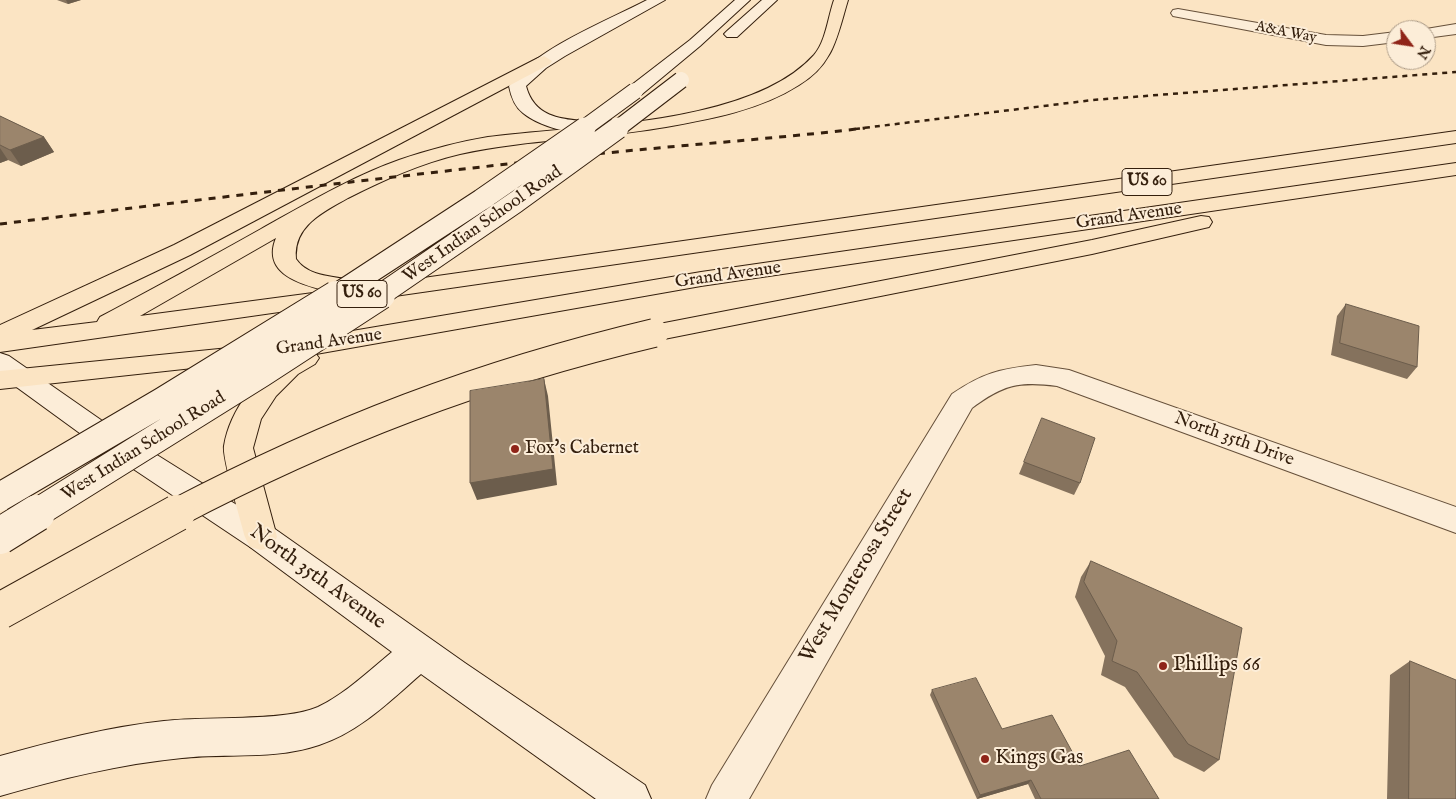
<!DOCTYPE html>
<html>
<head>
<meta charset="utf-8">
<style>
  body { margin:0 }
  #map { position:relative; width:1456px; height:799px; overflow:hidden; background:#fbe4c3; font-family:"IM FELL English",serif }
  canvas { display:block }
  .north { position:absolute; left:1386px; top:20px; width:50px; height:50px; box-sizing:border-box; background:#fcedd8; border:1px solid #ac9b87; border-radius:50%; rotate:121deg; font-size:14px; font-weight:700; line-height:20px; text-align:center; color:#341f0d }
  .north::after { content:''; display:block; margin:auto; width:18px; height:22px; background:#8f2418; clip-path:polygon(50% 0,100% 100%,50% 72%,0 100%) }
</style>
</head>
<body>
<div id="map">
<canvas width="1456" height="799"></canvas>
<div class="north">N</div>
</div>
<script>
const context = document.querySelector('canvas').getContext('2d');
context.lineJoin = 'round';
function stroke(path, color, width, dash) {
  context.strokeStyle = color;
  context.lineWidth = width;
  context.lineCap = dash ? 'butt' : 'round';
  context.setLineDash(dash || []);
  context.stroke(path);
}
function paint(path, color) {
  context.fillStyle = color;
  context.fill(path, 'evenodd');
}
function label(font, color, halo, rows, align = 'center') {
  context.font = font + ' "IM FELL English",serif';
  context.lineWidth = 4;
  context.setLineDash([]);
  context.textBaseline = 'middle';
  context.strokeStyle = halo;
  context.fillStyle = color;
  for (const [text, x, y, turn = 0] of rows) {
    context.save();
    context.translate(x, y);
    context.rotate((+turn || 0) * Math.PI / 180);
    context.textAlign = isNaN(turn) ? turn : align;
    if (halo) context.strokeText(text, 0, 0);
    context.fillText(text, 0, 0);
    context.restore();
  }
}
const minor = new Path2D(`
  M 1178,9 L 1326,35 L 1363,36 L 1396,32 L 1396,42 L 1363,46 L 1326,45 L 1173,16 L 1171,13 L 1173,10 Z
  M 1456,24 L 1456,34 L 1426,38 L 1426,30 L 1420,30 Z
  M 1036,365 L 1069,370 L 1456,507 L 1456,533 L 1057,386 C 1018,381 1003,385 972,408 L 749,799 L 706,799 L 712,785 L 952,394 C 983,373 999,369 1036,365 Z`);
const secondary = new Path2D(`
  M 647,0 L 665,0 L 565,56 L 546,68 L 526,86 C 537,128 581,117 613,125 L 615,129 L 613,133 C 589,139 542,129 523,113 C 514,106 511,96 509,86 C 534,49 607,21 647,0 Z
  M 735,0 L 750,0 L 700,46 L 641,95 L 629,95 L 626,91 L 629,87 L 690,40 Z
  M 762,0 L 777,0 L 737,37 L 727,37 L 724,34 L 727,31 Z
  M 0,353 L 9,356 L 101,420 L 272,527 L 465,663 L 645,785 L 651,799 L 596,799 L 421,674 C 390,701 359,732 319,745 C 275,760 227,753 182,758 C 120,764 60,779 0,796 L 0,756 C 54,741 108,727 164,721 C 204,716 284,722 318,707 C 345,694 369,671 392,652 L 250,547 L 81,434 L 0,375 Z`);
const trunk = new Path2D(`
  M 834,0 L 848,0 C 837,36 834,64 799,85 C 760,110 711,119 666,127 C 598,139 528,139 460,154 C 421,163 384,180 348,198 C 323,212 293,226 296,259 C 309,278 336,276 356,281 L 360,286 L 356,291 L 342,293 L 345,298 L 342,303 L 0,352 L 0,325 L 174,245 L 538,58 L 544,56 L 552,61 L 550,64 L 190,255 L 32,330 L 97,322 L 100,317 C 154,288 208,259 261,229 C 306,204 351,177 399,160 C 428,150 458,142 488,137 C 579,125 750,126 814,55 C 826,41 828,17 834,0 ZM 276,238 C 261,274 302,285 328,291 L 140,316 Z
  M 1456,131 L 1456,143 L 374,299 L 366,297 L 362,292 L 366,287 L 374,285 Z
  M 1456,163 L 1456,175 L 701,286 L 316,354 L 319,358 L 315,364 L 298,374 L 276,396 L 261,419 L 253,448 L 277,537 L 272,547 L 261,550 L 250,547 L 245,537 C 241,521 222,458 224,446 C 230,409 259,373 291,355 L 287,354 L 283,348 L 287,342 L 701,272 Z
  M 1201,216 L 1209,217 L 1212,222 L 1209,227 L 1092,254 L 654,341 L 645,339 L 641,333 L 645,327 L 654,325 L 1092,240 Z
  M 239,347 L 248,350 L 252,356 L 248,362 L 0,389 L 0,371 Z`);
stroke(minor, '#66503a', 2);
stroke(secondary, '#341f0d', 2);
stroke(trunk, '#341f0d', 2);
paint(minor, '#fcedd8');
paint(secondary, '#fcedd8');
paint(trunk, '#fbe4c3');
stroke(new Path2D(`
  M 855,129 L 1093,100 L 1456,72`), '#341f0d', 2.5, [5, 5]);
stroke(new Path2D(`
  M 0,224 C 196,200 391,177 587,155 C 680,145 773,139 865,128`), '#341f0d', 3, [7, 7]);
const secondaryBridgeFar3 = new Path2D(`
  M 583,129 L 635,91
  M 617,129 L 681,80`);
const secondaryBridgeFar2 = new Path2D(`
  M 334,296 L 481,200 L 585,128
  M 379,296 L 516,202 L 618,128`);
const secondaryBridgeFar1 = new Path2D(`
  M 0,497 L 162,402 L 336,295
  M 35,514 L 261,373 L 381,295`);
const secondaryBridge = new Path2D(`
  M 0,536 L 37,513`);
const trunkBridgeFar1 = new Path2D(`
  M 174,514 C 332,431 481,374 654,333`);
const trunkBridge = new Path2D(`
  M 0,611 L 177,513`);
stroke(secondaryBridgeFar3, '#341f0d', 18, []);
stroke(secondaryBridgeFar2, '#341f0d', 23, []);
stroke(secondaryBridgeFar1, '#341f0d', 30, []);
stroke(secondaryBridge, '#341f0d', 38, []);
stroke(trunkBridgeFar1, '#341f0d', 30, []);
stroke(trunkBridge, '#341f0d', 38, []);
stroke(secondaryBridgeFar3, '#fcedd8', 16);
stroke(secondaryBridgeFar2, '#fcedd8', 21);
stroke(secondaryBridgeFar1, '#fcedd8', 28);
stroke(secondaryBridge, '#fcedd8', 36);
stroke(trunkBridgeFar1, '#fbe4c3', 28);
stroke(trunkBridge, '#fbe4c3', 36);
paint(new Path2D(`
  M 57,0 L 81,0 L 68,4 Z
  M 0,116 L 44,137 L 54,152 L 21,166 L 8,160 L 0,163 Z
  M 1346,304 L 1417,367 L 1407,379 L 1331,355 L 1337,316 Z
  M 1042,418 L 1080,483 L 1074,495 L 1019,474 Z
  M 1091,561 L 1219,760 L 1204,772 L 1174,757 L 1125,687 L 1101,675 L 1105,656 L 1075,597 L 1081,577 Z
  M 1410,661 L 1456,799 L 1387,799 L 1390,675 Z
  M 932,690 L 1002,729 L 1080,766 L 1159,799 L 1035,799 L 1028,784 L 977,799 L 930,695 Z`), '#85725d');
paint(new Path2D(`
  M 66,0 L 81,0 L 68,4 Z
  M 44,137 L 54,152 L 21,166 L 10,150 Z
  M 0,148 L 8,160 L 0,163 Z
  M 544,379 L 548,396 L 557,485 L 477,500 L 470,483 Z
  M 1031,780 L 1028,784 L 977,799 L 980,795 Z`), '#6c5d4c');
const building = new Path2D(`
  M 0,116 L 44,137 L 10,150 L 0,145 Z
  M 1346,304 L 1419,326 L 1417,367 L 1340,343 Z
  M 544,379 L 553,469 L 470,483 L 470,391 Z
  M 1042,418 L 1095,438 L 1080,483 L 1024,462 Z
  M 1091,561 L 1242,628 L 1219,760 L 1188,744 L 1137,672 L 1112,661 L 1117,641 L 1084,582 Z
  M 1410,661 L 1456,680 L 1456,799 L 1409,799 Z
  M 976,678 L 1002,729 L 1052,715 L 1080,766 L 1129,750 L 1159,799 L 1041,799 L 1031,780 L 980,795 L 932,690 Z`);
paint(building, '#9b856c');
stroke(building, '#6c5d4c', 1);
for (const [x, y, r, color] of [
  [515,449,5,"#8f2418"],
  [1163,666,5,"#8f2418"],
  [985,759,5,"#8f2418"]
]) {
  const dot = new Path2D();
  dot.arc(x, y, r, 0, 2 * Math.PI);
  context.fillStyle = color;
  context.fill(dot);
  stroke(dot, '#fcedd8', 2);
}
label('15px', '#341f0d', '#fcedd8', [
  ["A&A Way",1286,33,11]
]);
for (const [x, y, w] of [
  [1147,182,50],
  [362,294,50]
]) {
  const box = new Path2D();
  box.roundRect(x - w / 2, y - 13.5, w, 27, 4);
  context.fillStyle = '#fcedd8';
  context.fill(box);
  stroke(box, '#341f0d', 1);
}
label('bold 16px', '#341f0d', null, [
  ["US 60",1147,182],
  ["US 60",362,294]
]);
label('18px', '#341f0d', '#fcedd8', [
  ["Grand Avenue",1129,217,-8],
  ["West Indian School Road",483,225,-35],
  ["Grand Avenue",728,276,-8],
  ["Grand Avenue",329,343,-8],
  ["North 35th Drive",1234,440,20],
  ["West Indian School Road",144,447,-32]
]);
label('18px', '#341f0d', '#fcedd8', [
  ["Fox's Cabernet",525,449]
], 'left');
label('21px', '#341f0d', '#fcedd8', [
  ["West Monterosa Street",857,576,-59],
  ["North 35th Avenue",317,578,36]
]);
label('21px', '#341f0d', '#fcedd8', [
  ["Phillips 66",1173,666],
  ["Kings Gas",995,759]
], 'left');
</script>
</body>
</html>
